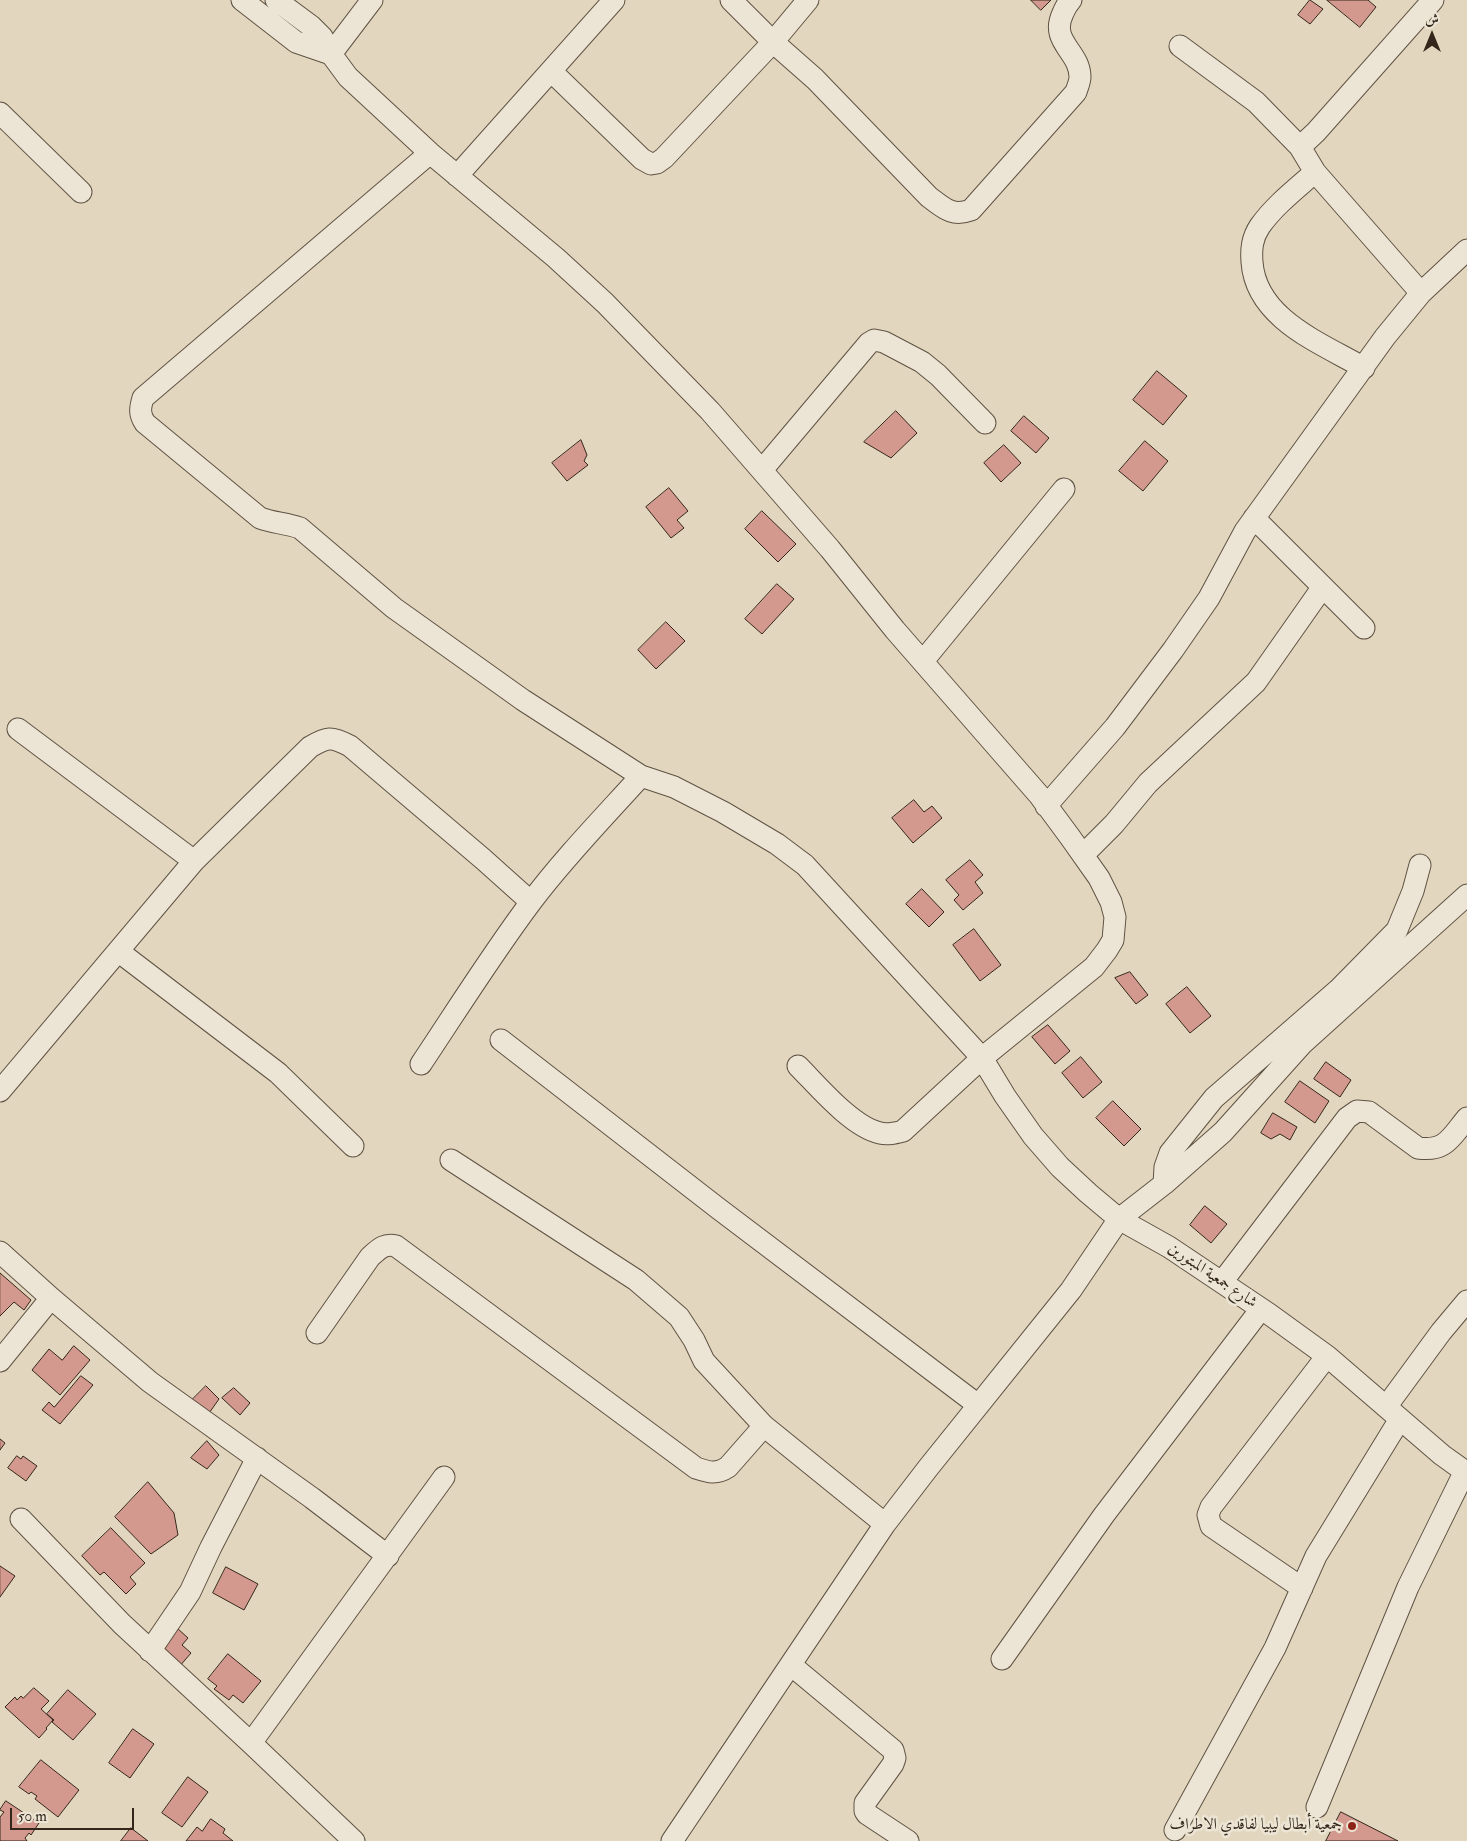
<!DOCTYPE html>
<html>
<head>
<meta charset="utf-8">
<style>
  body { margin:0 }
  #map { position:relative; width:1467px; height:1841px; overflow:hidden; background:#e2d7be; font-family:"IM FELL Double Pica",Amiri,serif }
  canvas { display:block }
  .north { position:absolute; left:1407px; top:10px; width:50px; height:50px; -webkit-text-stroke:4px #ece5d5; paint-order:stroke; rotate:0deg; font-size:14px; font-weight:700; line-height:20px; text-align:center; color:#34261a }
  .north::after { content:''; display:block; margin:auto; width:18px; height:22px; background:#34261a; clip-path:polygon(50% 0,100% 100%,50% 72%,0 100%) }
  .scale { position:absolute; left:10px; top:1808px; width:124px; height:22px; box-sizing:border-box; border:2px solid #34261a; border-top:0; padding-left:6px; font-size:15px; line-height:18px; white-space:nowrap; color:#34261a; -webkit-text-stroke:4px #ece5d5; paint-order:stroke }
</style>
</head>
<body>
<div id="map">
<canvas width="1467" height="1841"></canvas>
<div class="north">ش</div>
<div class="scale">50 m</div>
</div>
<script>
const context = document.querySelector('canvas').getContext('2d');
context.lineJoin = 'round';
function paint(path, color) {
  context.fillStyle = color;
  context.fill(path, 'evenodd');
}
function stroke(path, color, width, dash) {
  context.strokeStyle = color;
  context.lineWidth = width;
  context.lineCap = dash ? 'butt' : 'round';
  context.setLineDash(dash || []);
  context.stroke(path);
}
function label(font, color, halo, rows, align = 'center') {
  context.font = font + ' "IM FELL Double Pica",Amiri,serif';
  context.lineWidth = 5;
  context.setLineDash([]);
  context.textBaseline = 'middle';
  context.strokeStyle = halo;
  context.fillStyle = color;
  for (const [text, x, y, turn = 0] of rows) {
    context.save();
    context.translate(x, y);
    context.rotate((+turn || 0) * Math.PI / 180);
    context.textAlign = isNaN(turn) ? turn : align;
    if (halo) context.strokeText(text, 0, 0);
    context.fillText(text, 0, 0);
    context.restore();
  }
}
const building = new Path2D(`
  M 1031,0 L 1051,0 L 1041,10 Z
  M 1310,0 L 1323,9 L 1310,24 L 1298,15 Z
  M 1327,0 L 1368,0 L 1376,7 L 1360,27 Z
  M 1157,371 L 1187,396 L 1163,425 L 1133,400 Z
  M 896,411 L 917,433 L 891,458 L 864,442 Z
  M 1024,416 L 1049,438 L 1036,453 L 1011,431 Z
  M 581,440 L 587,455 L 584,461 L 588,465 L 567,481 L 552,463 Z
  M 1145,441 L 1168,461 L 1143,491 L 1119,471 Z
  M 1004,445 L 1021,463 L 1001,482 L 984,463 Z
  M 669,488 L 688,511 L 677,520 L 684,528 L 671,538 L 646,507 Z
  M 762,511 L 796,544 L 778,562 L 745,529 Z
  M 777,584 L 794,599 L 762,634 L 745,619 Z
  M 666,622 L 685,641 L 656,669 L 638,650 Z
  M 914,800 L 924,812 L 932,806 L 942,818 L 913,843 L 892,818 Z
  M 970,860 L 983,875 L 975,882 L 983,893 L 963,910 L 954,900 L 959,895 L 946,880 Z
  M 922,889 L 944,912 L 929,927 L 906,904 Z
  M 974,929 L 1001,965 L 980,981 L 953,945 Z
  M 1130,972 L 1148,995 L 1136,1004 L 1115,978 Z
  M 1187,987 L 1211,1016 L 1190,1033 L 1166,1004 Z
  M 1048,1025 L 1070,1051 L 1055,1064 L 1032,1037 Z
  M 1081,1057 L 1102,1082 L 1083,1098 L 1062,1073 Z
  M 1326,1062 L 1351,1080 L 1340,1097 L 1314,1079 Z
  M 1300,1081 L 1329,1101 L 1315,1123 L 1285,1102 Z
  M 1113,1101 L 1141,1129 L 1124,1146 L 1096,1118 Z
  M 1273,1113 L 1297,1127 L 1290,1140 L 1280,1134 L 1271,1139 L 1261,1133 Z
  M 1205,1206 L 1227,1224 L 1211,1243 L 1190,1225 Z
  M 0,1273 L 31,1300 L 24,1310 L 14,1302 L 0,1316 Z
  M 74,1346 L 90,1360 L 60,1395 L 32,1370 L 49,1349 L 62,1360 Z
  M 81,1376 L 93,1385 L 60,1424 L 42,1410 L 49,1402 L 54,1407 Z
  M 206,1386 L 219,1399 L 207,1416 L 191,1401 Z
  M 234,1388 L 250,1403 L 240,1415 L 222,1398 Z
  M 0,1439 L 5,1443 L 0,1450 Z
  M 207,1441 L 219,1455 L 207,1469 L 191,1458 Z
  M 17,1456 L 21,1459 L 23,1456 L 37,1466 L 26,1481 L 8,1468 Z
  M 148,1482 L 174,1513 L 178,1535 L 151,1554 L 115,1517 Z
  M 111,1528 L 145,1563 L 130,1577 L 136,1584 L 126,1594 L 104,1572 L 100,1575 L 82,1556 Z
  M 0,1566 L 15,1576 L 0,1597 Z
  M 226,1567 L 258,1584 L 244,1610 L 213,1593 Z
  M 177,1628 L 188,1638 L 182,1645 L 191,1653 L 179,1667 L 159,1650 Z
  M 228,1654 L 261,1681 L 243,1703 L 233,1695 L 229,1700 L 214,1689 L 217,1686 L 208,1679 Z
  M 34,1688 L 49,1701 L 41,1709 L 53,1720 L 46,1728 L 47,1729 L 39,1738 L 5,1707 L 15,1697 L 17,1700 L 21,1696 L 23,1698 Z
  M 68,1690 L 96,1714 L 73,1740 L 52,1722 L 54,1720 L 47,1714 Z
  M 133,1729 L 154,1744 L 130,1778 L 109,1763 Z
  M 41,1760 L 79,1790 L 58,1817 L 35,1799 L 37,1796 L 31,1792 L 29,1794 L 19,1787 Z
  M 188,1777 L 208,1792 L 182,1827 L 162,1813 Z
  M 6,1801 L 39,1823 L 31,1835 L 29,1833 L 25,1838 L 27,1841 L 0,1841 L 0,1817 L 4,1812 L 0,1810 Z
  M 1341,1812 L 1398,1841 L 1326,1841 Z
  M 211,1819 L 225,1829 L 223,1833 L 233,1841 L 186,1841 L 197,1827 L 202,1831 Z
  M 131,1828 L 148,1841 L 121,1841 Z`);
paint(building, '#d4998e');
stroke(building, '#34261a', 1);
const minor = new Path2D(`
  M 242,0 L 296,42 L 331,54 L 372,0
  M 276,0 L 311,26 L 322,37 L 331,54 L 348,77 L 430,153 L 556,258 L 605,303 L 710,411 L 830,549 L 895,630 L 1039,795 L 1070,837 L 1099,878 L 1111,902 L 1115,917 L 1113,940 L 1107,950 L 1094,967 L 982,1058 L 903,1131 C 895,1133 888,1135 880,1133 C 852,1127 818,1086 798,1066
  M 731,0 L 773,42 L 815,79 L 929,197 C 944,208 952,217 971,210 L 1076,92 C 1077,88 1080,82 1080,77 C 1080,51 1049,42 1063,13 C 1065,8 1067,4 1071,0
  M 1180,46 L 1256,102 L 1300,147 L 1315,172 L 1421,293
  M 551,71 L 642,159 L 651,164 L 657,163 L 664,158 L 773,42 L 808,0
  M 0,113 L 81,192
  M 1300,147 L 1316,132 L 1433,0
  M 430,153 L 143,398 C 140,408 139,414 145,423 L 260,518 C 273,523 286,523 300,528 L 394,608 L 523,700 L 641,776
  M 1315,172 C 1296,189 1275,205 1260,226 C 1252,238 1251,249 1252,262 C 1256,319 1321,343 1364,368
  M 457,176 L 614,0
  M 762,470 L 869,343 L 874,340 L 884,342 L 922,362 L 938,375 L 985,423
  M 1254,518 L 1364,628
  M 923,661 L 1064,489
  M 18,729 L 194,861
  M 1046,806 L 1115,727 L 1173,650 L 1209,598 L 1245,531 L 1385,337 L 1421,293 L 1467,250
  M 1083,855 L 1114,824 L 1148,783 L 1256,682 L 1322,588
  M 118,951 L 278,1073 L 353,1146
  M 501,1040 L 719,1209 L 978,1405
  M 421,1064 C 457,1010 492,954 531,902 C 564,858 604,817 641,776 L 674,787 L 723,812 L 777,844 L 805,865 L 982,1058 L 1005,1096 L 1033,1136 L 1060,1167 L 1088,1193 L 1119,1219 L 1169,1247 L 1269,1314 L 1327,1356 L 1442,1455 L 1467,1473
  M 0,1091 L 194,861 L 310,747 C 327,737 331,736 350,746 L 483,859 L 531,902
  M 451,1160 L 636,1280 L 679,1317 L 694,1340 L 704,1361 L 764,1426 L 885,1524
  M 1164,1184 L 1165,1167 L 1170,1153 L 1214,1098 L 1338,990 L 1397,930 L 1413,891 L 1420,865
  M 0,1252 L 51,1298 L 150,1382 L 312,1498 L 388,1556
  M 1222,1282 L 1347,1118 L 1357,1111 L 1369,1112 L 1418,1148 C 1446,1152 1451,1137 1467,1118
  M 317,1333 L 370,1257 C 379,1249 384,1243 396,1246 L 696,1468 C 708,1472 716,1475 728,1467 L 764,1426
  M 0,1361 L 51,1298
  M 1386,1407 L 1441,1332 L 1467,1301
  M 21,1519 L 122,1624 L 251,1743 L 354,1841
  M 1302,1588 L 1211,1526 L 1208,1515 L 1211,1507 L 1327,1356
  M 150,1651 L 190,1592 L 211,1547 L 257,1458
  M 1002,1659 L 1104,1515 L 1261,1309
  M 791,1665 L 893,1750 L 895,1758 L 893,1764 L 865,1803 L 865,1811 L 867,1814 L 908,1841
  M 251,1743 L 444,1477
  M 1317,1807 L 1408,1587 L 1465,1471
  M 1175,1830 L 1275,1648 L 1316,1556 L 1400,1419
  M 672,1841 L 885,1524 L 928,1468 L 1071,1290 L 1119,1219 L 1164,1184 L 1223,1132 L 1302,1044 L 1467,895`);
stroke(minor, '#605243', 23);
stroke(minor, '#ece5d5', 21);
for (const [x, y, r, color] of [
  [1352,1826,5,"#8f2418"]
]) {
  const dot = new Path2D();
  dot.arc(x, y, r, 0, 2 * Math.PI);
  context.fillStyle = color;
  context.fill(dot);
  stroke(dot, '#ece5d5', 2);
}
label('16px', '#34261a', '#ece5d5', [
  ["شارع جمعية المبتورين",1212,1276,34]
]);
label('16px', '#34261a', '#ece5d5', [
  ["جمعية أبطال ليبيا لفاقدي الاطراف",1342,1826]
], 'right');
</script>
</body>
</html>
